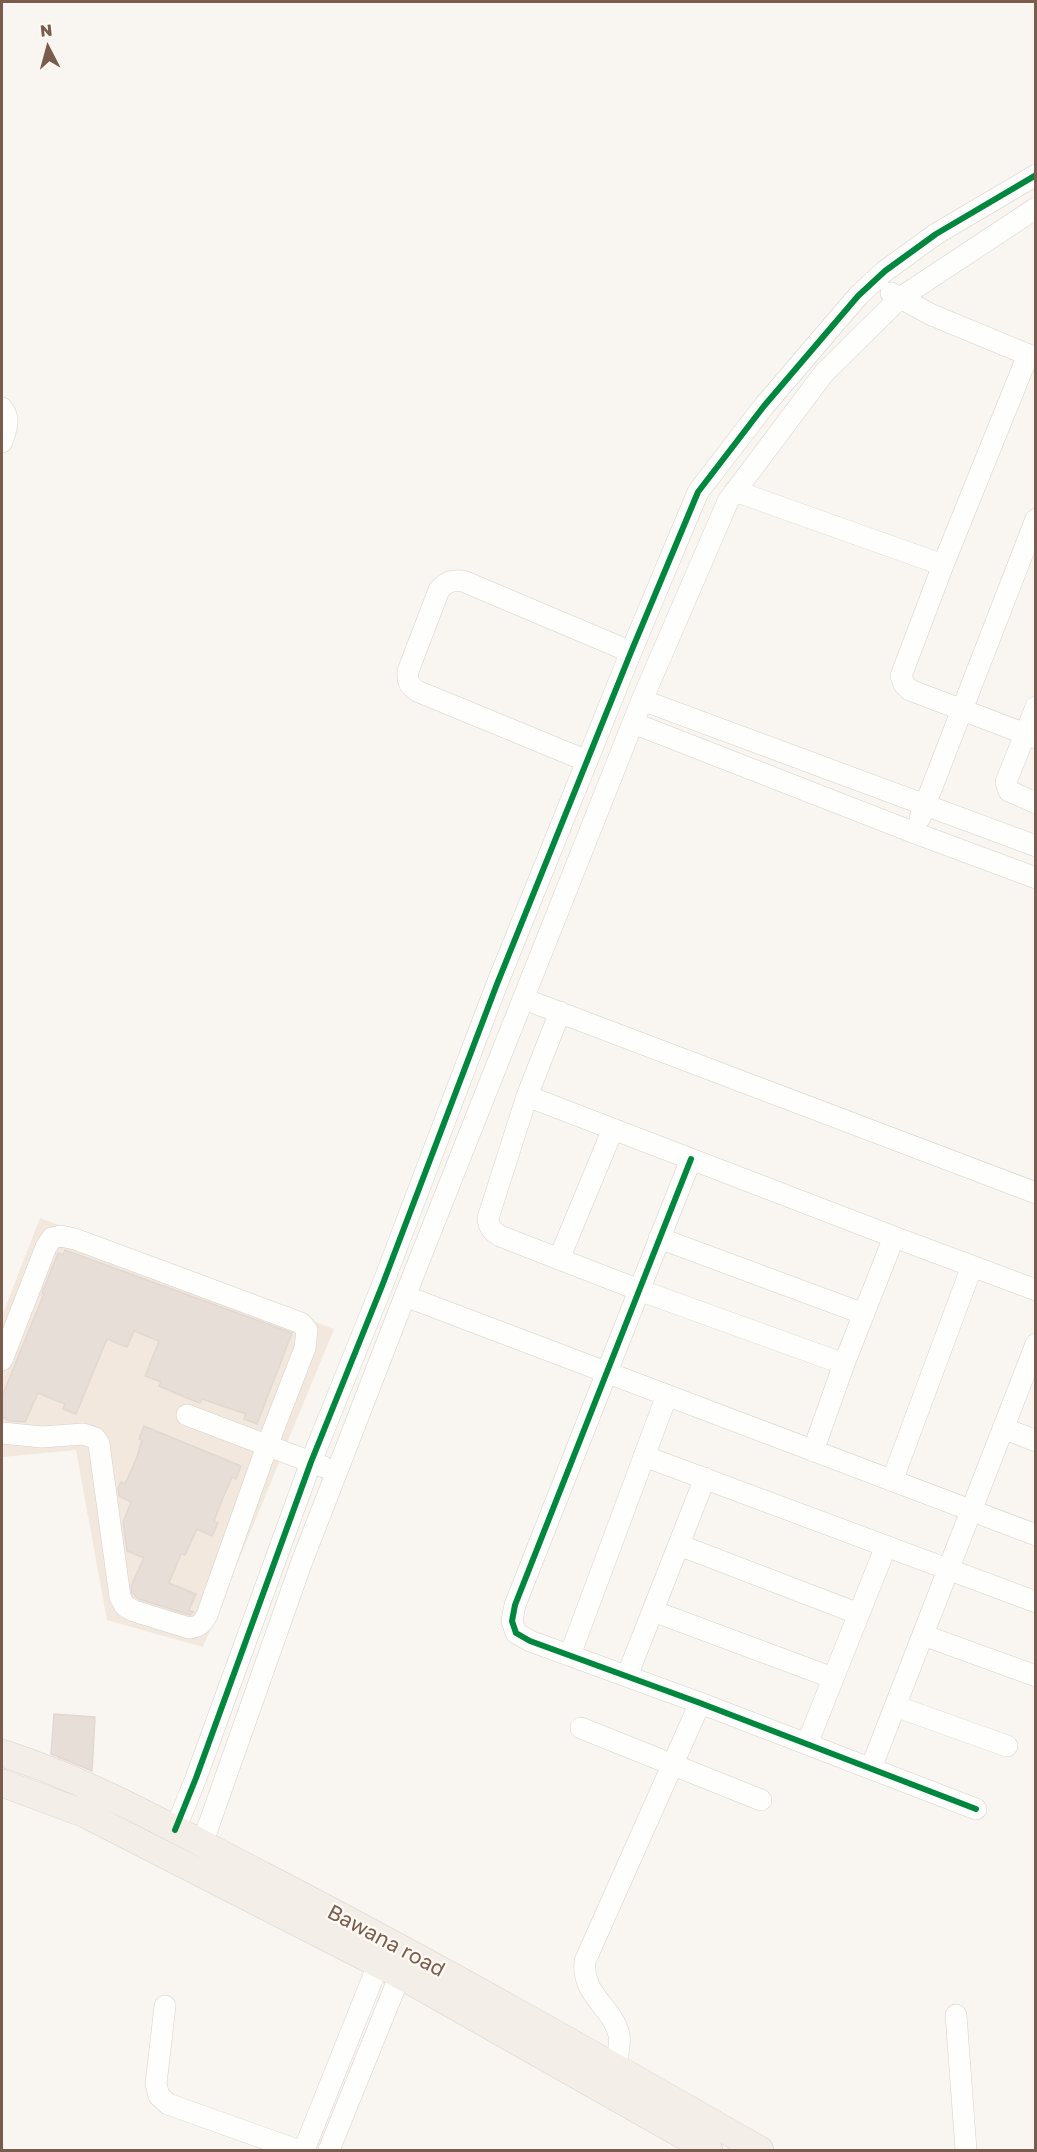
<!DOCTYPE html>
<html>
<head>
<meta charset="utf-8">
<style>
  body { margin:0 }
  #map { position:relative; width:1037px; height:2152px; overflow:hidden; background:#f9f5f0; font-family:"Golos Text",sans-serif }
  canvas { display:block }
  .frame { position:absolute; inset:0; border:3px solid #7a5c4d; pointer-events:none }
  .north { position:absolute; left:18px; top:18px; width:60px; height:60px; -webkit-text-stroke:4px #fffaf3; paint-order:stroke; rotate:354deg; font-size:16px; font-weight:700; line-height:24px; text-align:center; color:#7a5c4d }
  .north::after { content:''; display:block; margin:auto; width:21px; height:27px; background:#7a5c4d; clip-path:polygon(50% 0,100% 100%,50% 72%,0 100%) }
</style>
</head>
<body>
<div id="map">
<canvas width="1037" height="2152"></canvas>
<div class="frame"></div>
<div class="north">N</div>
</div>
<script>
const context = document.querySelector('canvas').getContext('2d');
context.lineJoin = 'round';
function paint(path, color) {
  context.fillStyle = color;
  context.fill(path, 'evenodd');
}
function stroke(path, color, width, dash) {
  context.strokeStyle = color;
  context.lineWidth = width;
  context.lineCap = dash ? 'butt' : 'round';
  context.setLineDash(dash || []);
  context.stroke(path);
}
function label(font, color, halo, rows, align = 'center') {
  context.font = font + ' "Golos Text",sans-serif';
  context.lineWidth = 4.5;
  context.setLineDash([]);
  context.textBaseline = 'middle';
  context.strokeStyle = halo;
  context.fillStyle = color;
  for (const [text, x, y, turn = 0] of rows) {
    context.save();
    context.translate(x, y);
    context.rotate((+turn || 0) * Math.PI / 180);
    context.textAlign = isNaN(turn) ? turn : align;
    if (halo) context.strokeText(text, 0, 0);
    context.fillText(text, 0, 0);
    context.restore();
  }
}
paint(new Path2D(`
  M 40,1218 L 334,1329 L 203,1647 L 107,1620 L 76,1450 L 2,1457 L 2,1316 Z`), '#f2e8de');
const building = new Path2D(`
  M 65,1250 L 292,1333 L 257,1424 L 244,1419 L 246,1414 L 202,1399 L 200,1403 L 187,1398 L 159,1386 L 161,1382 L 145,1376 L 159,1341 L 134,1331 L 127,1347 L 107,1339 L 76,1414 L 63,1409 L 65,1404 L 38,1393 L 25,1422 L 10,1421 L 2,1417 L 2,1396 L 44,1294 L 42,1293 L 58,1253 L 63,1255 Z
  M 144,1426 L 241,1466 L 236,1479 L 232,1477 L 220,1505 L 214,1521 L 218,1523 L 212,1536 L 197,1529 L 185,1555 L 181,1554 L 169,1583 L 196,1594 L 189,1610 L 193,1612 L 190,1615 L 139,1599 L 132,1593 L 131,1586 L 144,1558 L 127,1551 L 123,1523 L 131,1502 L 119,1496 L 118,1488 L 121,1482 L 125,1484 L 137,1457 L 142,1440 L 139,1439 Z
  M 54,1714 L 95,1717 L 92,1771 L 51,1754 Z`);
paint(building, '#e6ded7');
stroke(building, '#e2d8d2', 1.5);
const minor = new Path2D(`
  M 891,293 L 932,315 L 1036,358
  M 1028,355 L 943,565 L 901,676 L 904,684 L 910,690 L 1036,738
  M 2,408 C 11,419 6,429 2,442
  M 735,491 L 943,565
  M 642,700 L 1036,846
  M 1036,707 L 1006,782 L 1009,791 L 1036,803
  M 633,723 L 915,833 L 1036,878
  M 587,761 L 417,691 C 409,685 407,682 408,671 L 439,590 C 447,581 452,580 463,581 L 631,652
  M 920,818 L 1036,519
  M 524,999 L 1036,1193
  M 560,1012 L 527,1096 L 488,1218 C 489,1228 492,1231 500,1236 L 639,1290 L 844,1364
  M 527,1096 L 894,1237 L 1036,1290
  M 691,1159 L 515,1605 L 512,1621 L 516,1633 L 530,1641 L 700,1703 L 976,1809
  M 659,1238 L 864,1314
  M 559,1259 L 613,1129
  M 405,1296 L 1036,1535
  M 2,1360 L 46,1247 L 52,1238 L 61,1236 L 75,1239 L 301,1323 L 307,1330 L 305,1348 L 267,1446 L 207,1615 C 202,1624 199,1627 189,1628 L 134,1611 L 125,1606 L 120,1597 L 99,1444 L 95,1438 L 83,1434 L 42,1437 L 2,1433
  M 187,1415 L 324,1467
  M 1003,1428 L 1036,1441
  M 813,1451 L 844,1364 L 894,1237
  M 644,1456 L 1036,1602
  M 892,1481 L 972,1266
  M 679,1545 L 859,1614
  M 653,1611 L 833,1678
  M 923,1635 L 1036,1676
  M 570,1655 L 667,1395
  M 627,1676 L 705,1478
  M 895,1706 L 1007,1746
  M 581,1728 L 761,1800
  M 807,1744 L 886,1546
  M 871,1768 L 1036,1344
  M 175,1830 L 196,1778 L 311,1462 L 382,1286 L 497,984 L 631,652 L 698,492 L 764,406 L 858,296 L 885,271 L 936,234 L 1036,175
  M 202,1844 L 301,1564 L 405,1296 L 642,700 L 728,501 L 824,373 L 900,298 L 1036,208
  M 165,2006 L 156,2084 L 159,2096 L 168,2104 L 297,2150
  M 956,2015 L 966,2150
  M 615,2068 C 617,2057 621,2046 619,2035 C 613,2007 581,1995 585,1961 L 700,1703
  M 304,2150 L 378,1965
  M 329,2150 L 400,1975`);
const major = new Path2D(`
  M 2,1753 C 93,1782 179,1832 264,1876 C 432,1963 596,2056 760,2150
  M 2,1783 L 85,1814 L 400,1975 L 709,2150`);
stroke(minor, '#d7d1cb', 22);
stroke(major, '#dad1cc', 28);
stroke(minor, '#fefefd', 21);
stroke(major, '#f3eee8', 27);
stroke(new Path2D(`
  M 691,1159 L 515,1605 L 512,1621 L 516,1633 L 530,1641 L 700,1703 L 976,1809
  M 175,1830 L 196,1778 L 311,1462 L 382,1286 L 497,984 L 631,652 L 698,492 L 764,406 L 858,296 L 885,271 L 936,234 L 1036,175`), '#00873e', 6);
label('21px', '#7a5c4d', '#fffaf3', [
  ["Bawana road",386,1941,28]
]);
</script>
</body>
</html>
